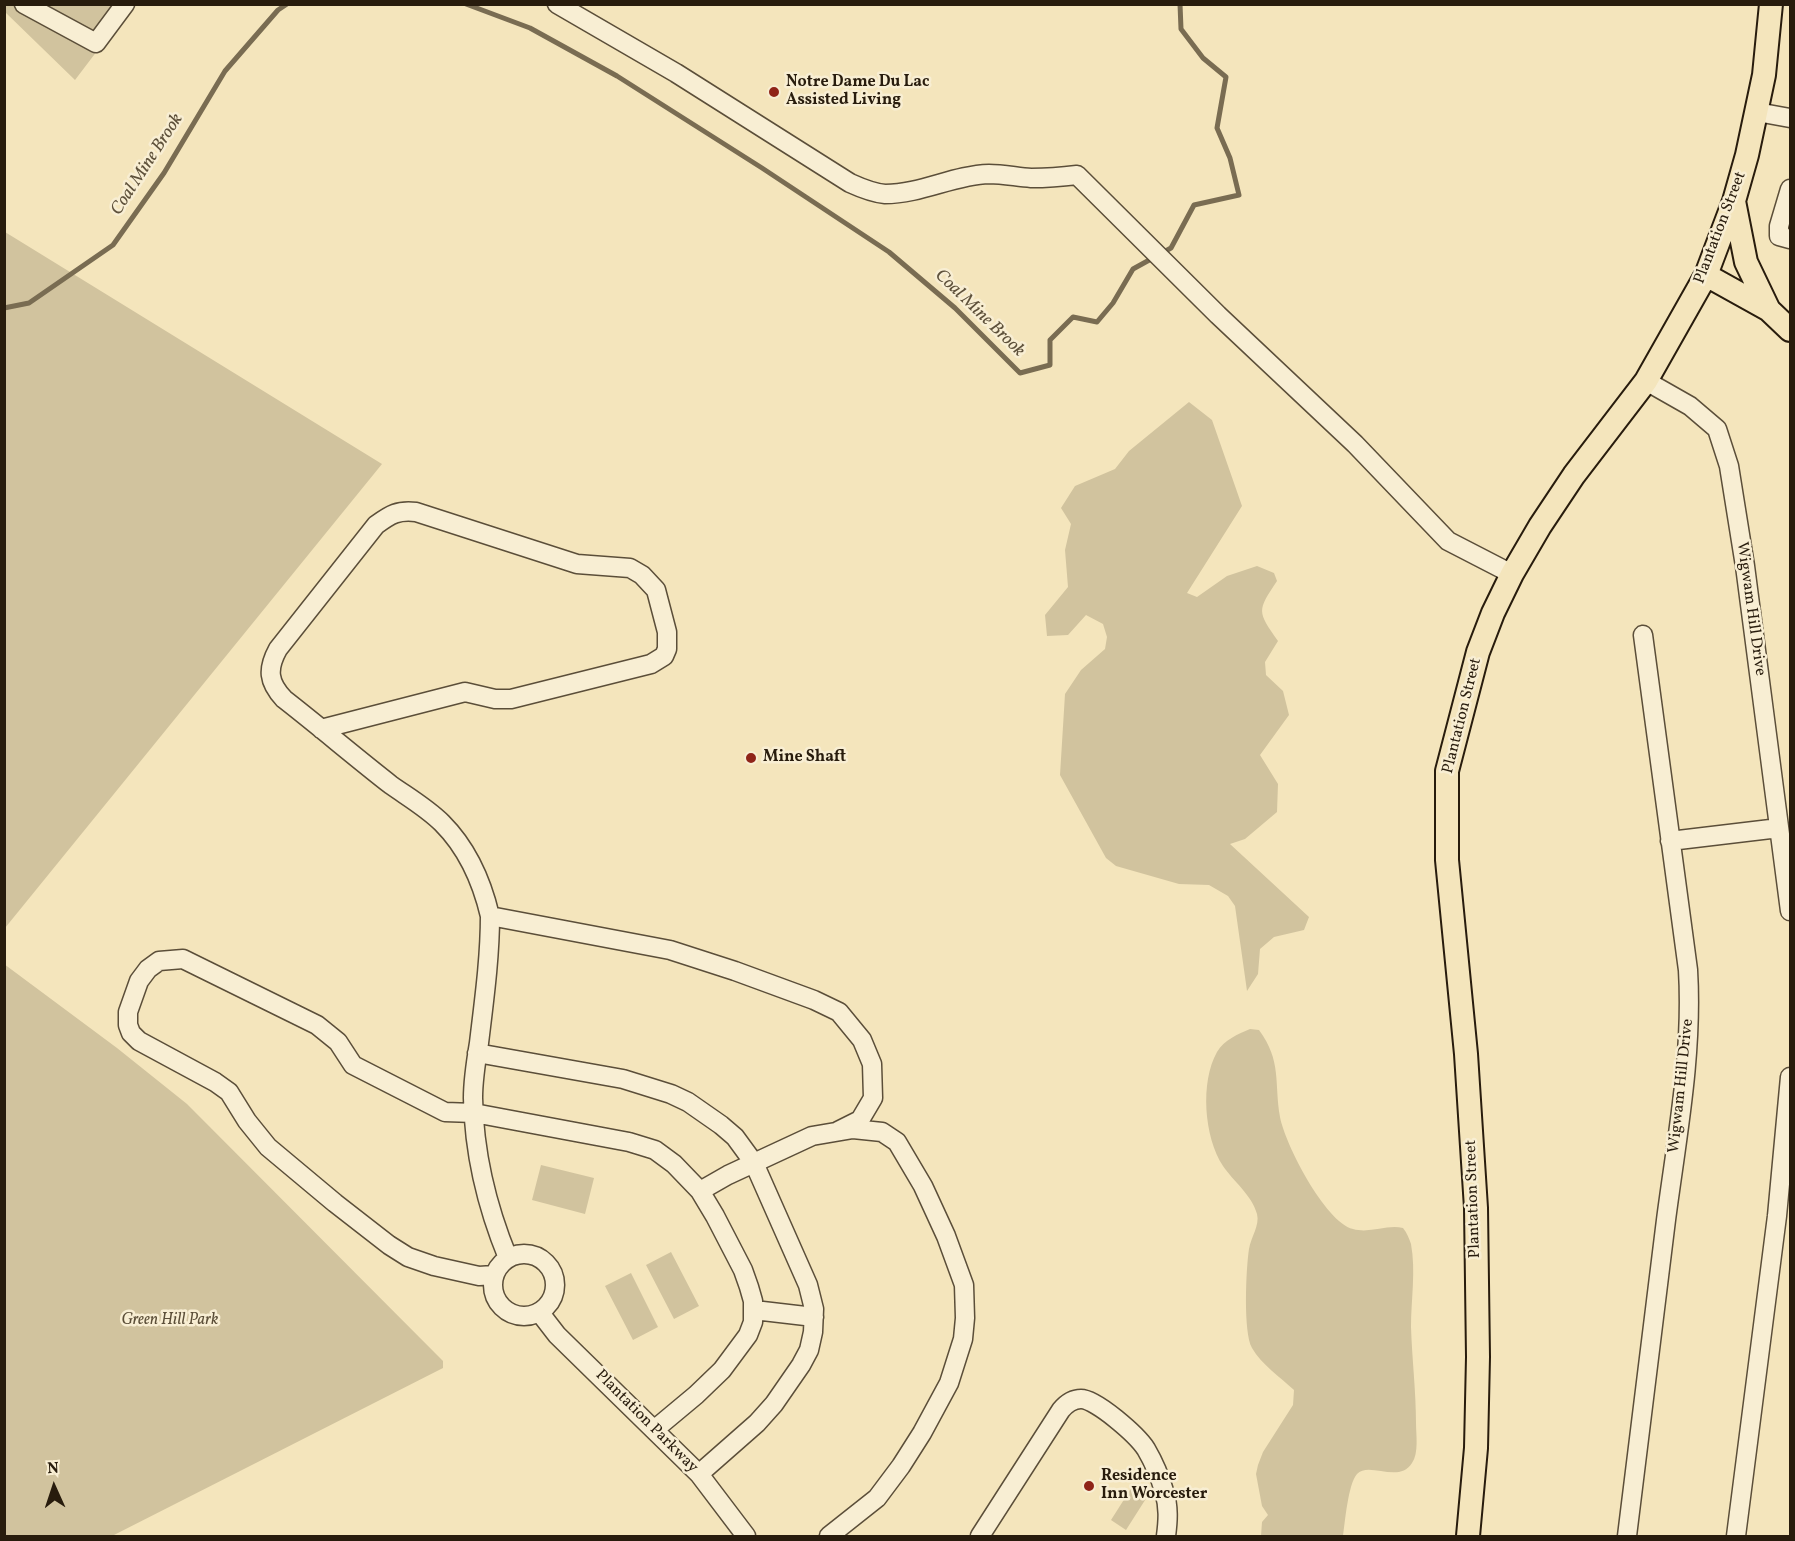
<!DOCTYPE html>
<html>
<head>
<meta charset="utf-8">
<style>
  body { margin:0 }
  #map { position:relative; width:1795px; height:1541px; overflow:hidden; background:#f4e5bc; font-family:Vollkorn,serif }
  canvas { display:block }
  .frame { position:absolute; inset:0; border:6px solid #281c0d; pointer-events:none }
  .north { position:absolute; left:24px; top:1457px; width:60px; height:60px; -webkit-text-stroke:4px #f8eed3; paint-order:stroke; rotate:357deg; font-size:16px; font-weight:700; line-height:24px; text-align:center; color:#281c0d }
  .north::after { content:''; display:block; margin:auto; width:21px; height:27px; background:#281c0d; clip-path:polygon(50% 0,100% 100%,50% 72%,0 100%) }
</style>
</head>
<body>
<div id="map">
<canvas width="1795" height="1541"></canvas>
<div class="frame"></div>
<div class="north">N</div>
</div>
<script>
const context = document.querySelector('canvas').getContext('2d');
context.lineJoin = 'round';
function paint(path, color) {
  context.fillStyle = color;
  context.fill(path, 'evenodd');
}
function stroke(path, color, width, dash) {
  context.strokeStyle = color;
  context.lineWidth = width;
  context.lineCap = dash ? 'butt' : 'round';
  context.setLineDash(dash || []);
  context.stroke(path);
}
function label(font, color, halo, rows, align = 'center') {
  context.font = font + ' Vollkorn,serif';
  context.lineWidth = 5;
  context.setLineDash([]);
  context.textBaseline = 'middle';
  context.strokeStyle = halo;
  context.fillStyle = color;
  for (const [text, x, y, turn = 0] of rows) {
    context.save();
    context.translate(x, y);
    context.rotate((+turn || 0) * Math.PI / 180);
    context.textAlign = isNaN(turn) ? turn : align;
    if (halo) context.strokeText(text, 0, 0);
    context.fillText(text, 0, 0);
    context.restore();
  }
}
paint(new Path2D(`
  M 4,5 L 132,5 L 75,80 L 5,12 Z
  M 5,232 L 382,464 L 5,928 Z
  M 1189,402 L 1212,420 L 1242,506 L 1187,593 L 1197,597 L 1227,576 L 1257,566 L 1274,573 L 1277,581 C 1257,611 1257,611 1278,641 L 1265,662 L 1266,675 L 1283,691 L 1289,715 L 1260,755 L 1278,784 L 1277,812 L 1245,839 L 1230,844 L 1309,917 L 1304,930 L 1274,937 L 1260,949 L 1258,974 L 1247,991 L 1235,906 L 1228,896 L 1209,885 L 1179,884 L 1116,866 L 1106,858 L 1060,775 L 1065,694 L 1081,670 L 1105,649 L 1107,637 L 1103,624 L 1086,615 L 1068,635 L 1047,636 L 1045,615 L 1068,587 L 1065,550 L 1071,524 L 1061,508 L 1075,486 L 1115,469 L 1129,451 Z
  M 4,964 L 117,1048 L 187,1104 L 443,1361 L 443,1368 L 112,1536 L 5,1536 Z
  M 1250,1029 L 1259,1030 C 1282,1061 1274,1083 1280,1117 C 1285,1144 1325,1222 1353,1229 C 1370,1234 1387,1224 1403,1228 C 1407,1233 1409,1238 1411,1244 C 1416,1271 1411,1300 1411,1327 C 1412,1359 1416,1391 1416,1423 C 1416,1435 1419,1453 1412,1463 C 1399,1484 1369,1461 1357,1474 C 1348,1484 1345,1523 1343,1536 L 1261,1536 L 1262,1522 L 1268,1515 L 1262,1506 L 1256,1474 L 1258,1465 L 1263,1452 L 1293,1405 L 1294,1390 C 1280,1377 1262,1365 1252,1348 C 1243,1332 1246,1268 1249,1249 C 1251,1237 1260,1225 1257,1214 C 1252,1195 1233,1181 1223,1166 C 1204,1137 1200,1082 1217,1052 C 1224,1040 1238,1034 1250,1029 Z
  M 541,1165 L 594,1178 L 585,1214 L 532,1200 Z
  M 671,1252 L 699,1306 L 674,1319 L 646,1265 Z
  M 631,1273 L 658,1327 L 633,1340 L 605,1286 Z
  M 1132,1487 L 1147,1497 L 1126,1530 L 1111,1520 Z`), '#d1c39e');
stroke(new Path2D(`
  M 466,4 L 530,28 L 617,76 L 762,168 L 889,252 L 955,308 L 1020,373 L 1050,365 L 1050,340 L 1073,317 L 1097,322 L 1113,303 L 1133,269 L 1171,248 L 1194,205 L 1239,195 L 1230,158 L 1217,128 L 1226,77 L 1203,58 L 1181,29 L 1180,4
  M 4,308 L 29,303 L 113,245 L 164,173 L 225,71 L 278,10 L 287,4`), '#796c52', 5);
const minor = new Path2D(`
  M 24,4 L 96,43 L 125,4
  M 557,4 L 676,73 L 850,183 C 861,188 873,193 885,194 C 921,194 954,175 989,174 C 1003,174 1017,177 1031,178 C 1046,178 1061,177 1077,175 L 1218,315 L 1355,444 L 1448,541 L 1512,574
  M 1757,112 L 1790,118
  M 1790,189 L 1779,226 L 1779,236 L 1790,239
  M 1646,381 L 1690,406 L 1717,429 L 1729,466 L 1745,566 L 1790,911
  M 321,729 L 465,692 L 495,699 L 511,699 L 651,664 L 664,656 L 667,649 L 667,632 L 656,590 L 642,575 L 630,568 L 577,564 L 416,512 C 398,510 391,514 376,525 L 278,649 C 267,669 268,682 284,699 C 320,727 355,757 391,785 C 408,797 427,808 442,823 C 467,848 482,882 490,916
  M 1670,841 L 1779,828
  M 477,1053 L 623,1079 L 671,1094 L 688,1102 L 721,1125 L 735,1137 L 754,1163 L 808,1285 L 814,1309 L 813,1332 L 809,1350 L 801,1365 L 774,1404 L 757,1423 L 699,1474
  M 700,1191 L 728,1175 L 812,1136 L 853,1129 L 882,1132 L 897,1142 L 923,1186 L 946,1236 L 964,1285 L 965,1318 L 963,1339 L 949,1383 L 922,1433 L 901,1466 L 877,1498 L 829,1536
  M493 1285a31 31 0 1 1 62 0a31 31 0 1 1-62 0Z
  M 508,1258 C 487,1207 474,1154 473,1098 C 473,1080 476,1061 479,1043 C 484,1001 490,958 490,916 L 670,950 L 735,971 L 814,1000 L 839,1012 L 862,1040 L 872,1064 L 873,1098 L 860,1120 L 838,1131
  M 494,1275 L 479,1276 L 434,1266 L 408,1257 L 389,1245 L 335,1203 L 268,1147 L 247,1121 L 229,1092 L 215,1082 L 139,1041 L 131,1033 L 128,1025 L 128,1012 L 139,981 L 148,969 L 159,961 L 183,959 L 317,1025 L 338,1042 L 353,1065 L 445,1112 L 474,1113 L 629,1142 L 655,1150 L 674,1164 L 700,1191 L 715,1216 L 743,1270 L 749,1287 L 753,1301 L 753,1322 L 748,1335 L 722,1370 L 696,1395 L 654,1430
  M 754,1310 L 814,1317
  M 540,1313 L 557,1335 L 699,1474 L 746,1536
  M 980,1536 L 1061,1410 C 1066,1404 1073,1399 1081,1399 C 1096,1399 1137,1435 1146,1449 C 1153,1461 1160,1477 1164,1491 C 1169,1507 1168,1521 1166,1536
  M 1627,1536 C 1640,1431 1653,1325 1666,1220 C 1677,1136 1693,1054 1688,970 L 1643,635
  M 1736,1536 L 1777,1216 L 1790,1077`);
const major = new Path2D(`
  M 1734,201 L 1746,262 L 1769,310
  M 1706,275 L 1769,310 L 1790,330
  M 1468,1536 L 1476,1448 L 1478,1357 L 1476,1208 L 1466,1054 L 1447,860 L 1447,771 L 1478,652 L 1493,613 L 1512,574 L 1540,526 L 1574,475 L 1646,381 L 1706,275 L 1734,201 L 1747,155 L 1764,75 L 1771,4`);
stroke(minor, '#5b4e39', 21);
stroke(major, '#281c0d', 26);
stroke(minor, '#f8eed3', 18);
stroke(major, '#f4e5bc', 22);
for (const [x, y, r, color] of [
  [774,92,6,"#8f2418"],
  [751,758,6,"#8f2418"],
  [1089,1486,6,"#8f2418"]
]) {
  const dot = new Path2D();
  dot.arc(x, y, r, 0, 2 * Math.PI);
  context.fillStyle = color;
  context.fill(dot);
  stroke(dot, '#f8eed3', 2);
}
label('bold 16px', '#281c0d', '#f8eed3', [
  ["Notre Dame Du Lac",786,83],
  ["Assisted Living",786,101],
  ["Mine Shaft",763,758],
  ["Residence",1101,1477],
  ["Inn Worcester",1101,1495]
], 'left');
label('16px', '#281c0d', '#f8eed3', [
  ["Plantation Street",1721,228,-69],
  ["Wigwam Hill Drive",1750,609,82],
  ["Plantation Street",1463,716,-76],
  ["Wigwam Hill Drive",1682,1086,-84],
  ["Plantation Street",1474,1199,-92],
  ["Plantation Parkway",646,1422,45]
]);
label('italic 16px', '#5b4e38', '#f8eed3', [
  ["Green Hill Park",170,1321]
]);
label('italic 18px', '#5e513b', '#f8eed3', [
  ["Coal Mine Brook",148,165,-57],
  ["Coal Mine Brook",979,314,44]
]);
</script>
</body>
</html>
